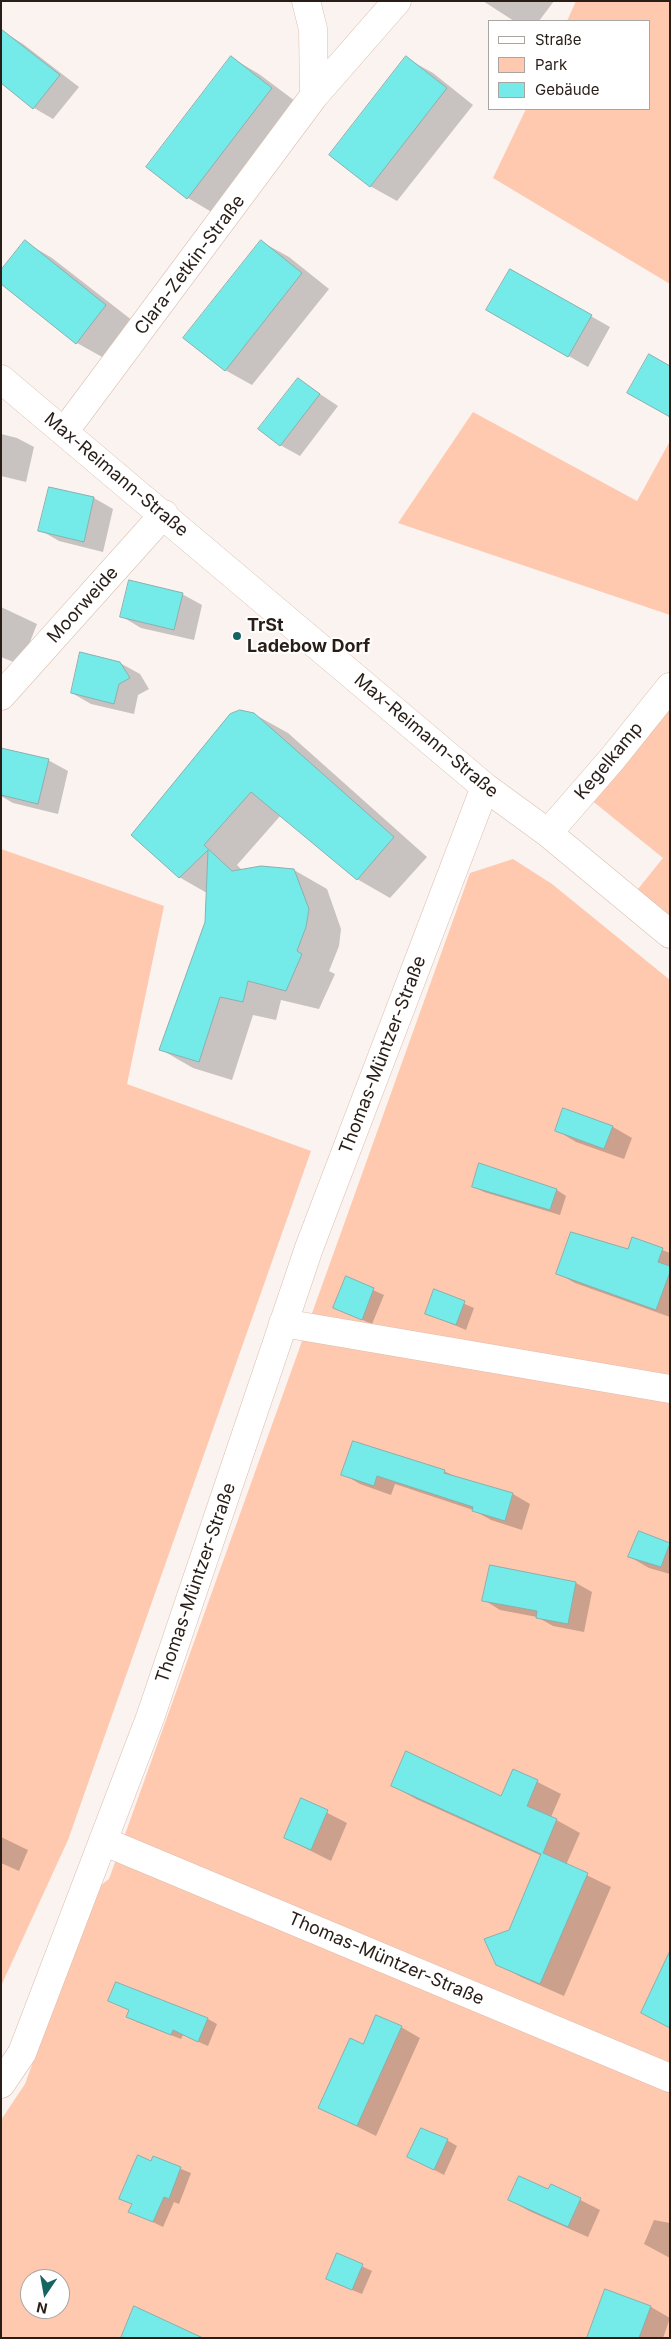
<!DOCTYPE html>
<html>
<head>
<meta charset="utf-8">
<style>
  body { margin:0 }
  #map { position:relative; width:671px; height:2339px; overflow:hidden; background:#faf3f0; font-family:Inter,sans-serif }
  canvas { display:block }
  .frame { position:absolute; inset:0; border:2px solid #281d17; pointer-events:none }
  .legend { position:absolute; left:488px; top:20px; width:162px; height:90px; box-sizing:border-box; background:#fff; border:1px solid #a9a5a2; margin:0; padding:6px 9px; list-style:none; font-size:15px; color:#281d17 }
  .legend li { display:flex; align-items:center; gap:10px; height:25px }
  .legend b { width:25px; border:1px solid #a9a5a2 }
  .north { position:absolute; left:20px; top:2269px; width:50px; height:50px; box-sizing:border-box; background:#fff; border:1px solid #a9a5a2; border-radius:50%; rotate:192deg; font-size:14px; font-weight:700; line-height:20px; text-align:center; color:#281d17 }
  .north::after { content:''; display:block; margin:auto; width:18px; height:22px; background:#166563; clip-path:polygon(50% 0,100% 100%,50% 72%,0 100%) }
</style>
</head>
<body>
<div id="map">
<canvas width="671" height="2339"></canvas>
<div class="frame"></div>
<ul class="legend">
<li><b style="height:6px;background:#fff"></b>Straße</li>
<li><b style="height:14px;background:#fec9af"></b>Park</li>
<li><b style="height:14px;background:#74ebe8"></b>Gebäude</li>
</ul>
<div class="north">N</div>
</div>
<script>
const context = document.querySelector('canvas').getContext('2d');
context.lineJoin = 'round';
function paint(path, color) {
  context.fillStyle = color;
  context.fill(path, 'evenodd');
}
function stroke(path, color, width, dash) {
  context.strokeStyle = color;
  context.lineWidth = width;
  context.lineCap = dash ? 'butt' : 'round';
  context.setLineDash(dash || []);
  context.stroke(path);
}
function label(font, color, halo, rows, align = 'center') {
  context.font = font + ' Inter,sans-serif';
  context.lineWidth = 4;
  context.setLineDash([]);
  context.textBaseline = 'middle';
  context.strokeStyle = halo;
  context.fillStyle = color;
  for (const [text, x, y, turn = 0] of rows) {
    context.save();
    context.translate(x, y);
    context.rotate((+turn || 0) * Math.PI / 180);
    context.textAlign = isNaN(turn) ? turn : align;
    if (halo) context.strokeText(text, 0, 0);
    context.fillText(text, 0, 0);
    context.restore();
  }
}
paint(new Path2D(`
  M 576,1 L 670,1 L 670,284 L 493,178 L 526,109 L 650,109 L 650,21 L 567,21 Z
  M 473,412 L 637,501 L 670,441 L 670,615 L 398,523 Z
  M 670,703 L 670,924 L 634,894 L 663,858 L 590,799 Z
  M 1,849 L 164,906 L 127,1084 L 311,1151 L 68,1840 L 1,1986 Z
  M 513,859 L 552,884 L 670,980 L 670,2338 L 1,2338 L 1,2120 L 25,2084 L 96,1889 L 109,1879 L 470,873 ZM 30,2279 L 60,2279 L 60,2309 L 30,2309 Z`), '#fec9af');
paint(new Path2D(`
  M 483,1 L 554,1 L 539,21 L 514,21 Z
  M 4,32 L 23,44 L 79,87 L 53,119 L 34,108 L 1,82 Z
  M 232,58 L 259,74 L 299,104 L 215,214 L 188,198 L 148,167 Z
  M 406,58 L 433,73 L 473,105 L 397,201 L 370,186 Z
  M 25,242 L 52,258 L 133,321 L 104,358 L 77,343 Z
  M 262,242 L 289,257 L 329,289 L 252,385 L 225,370 Z
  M 510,270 L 610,327 L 588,367 L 488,310 Z
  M 299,380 L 338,406 L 300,456 L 280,445 Z
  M 1,434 L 17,438 L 34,447 L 26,482 L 1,476 Z
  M 50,488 L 94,498 L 113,509 L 103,552 L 59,541 L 40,530 Z
  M 182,594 L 202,605 L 194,640 L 141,628 L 121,616 Z
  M 1,607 L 37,624 L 21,665 L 1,657 Z
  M 120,663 L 140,674 L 149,689 L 138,695 L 134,714 L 91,704 L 72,693 Z
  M 254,714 L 288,733 L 427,857 L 390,898 L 357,879 L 281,815 L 237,865 L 242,870 L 294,870 L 327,889 L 341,929 L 339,946 L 329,971 L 335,974 L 319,1009 L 281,1000 L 276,1020 L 253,1015 L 232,1080 L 193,1068 L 160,1049 L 206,923 L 207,893 L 179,877 Z
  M 48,760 L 68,771 L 58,814 L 13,803 L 1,796 L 1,762 Z
  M 613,1127 L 632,1138 L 624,1159 L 576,1142 L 556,1130 Z
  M 474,1187 L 557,1190 L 566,1196 L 560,1215 L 484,1192 Z
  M 633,1239 L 670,1253 L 670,1317 L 575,1283 L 557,1273 L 629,1251 Z
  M 346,1278 L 384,1295 L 372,1324 L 334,1308 Z
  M 434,1291 L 474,1308 L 466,1330 L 426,1313 Z
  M 444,1471 L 456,1477 L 513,1494 L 530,1504 L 522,1530 L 491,1520 L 473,1510 L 395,1484 L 391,1495 L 360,1484 L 343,1474 Z
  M 640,1532 L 670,1545 L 670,1574 L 649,1568 L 630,1557 Z
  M 491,1567 L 576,1583 L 592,1592 L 584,1632 L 553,1626 L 537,1617 L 500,1610 L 484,1600 Z
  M 514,1770 L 561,1794 L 551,1817 L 580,1833 L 566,1865 L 611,1887 L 564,1996 L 521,1977 L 497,1964 L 542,1856 L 416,1799 L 393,1786 L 502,1797 Z
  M 302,1800 L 347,1823 L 331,1861 L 285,1838 Z
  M 1,1837 L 28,1850 L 19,1871 L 1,1863 Z
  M 110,2000 L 208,2019 L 217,2024 L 208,2046 L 183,2035 L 181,2039 L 137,2022 L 128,2017 L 130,2011 Z
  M 401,2027 L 420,2038 L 376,2136 L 320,2108 L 363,2045 Z
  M 447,2140 L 457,2146 L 444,2175 L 419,2162 Z
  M 154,2158 L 191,2173 L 179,2204 L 174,2202 L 163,2227 L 130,2211 L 133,2205 L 121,2199 Z
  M 551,2185 L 600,2210 L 588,2237 L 529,2211 L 510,2200 L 549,2191 Z
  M 654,2220 L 670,2223 L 670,2258 L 644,2244 Z
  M 338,2255 L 372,2271 L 362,2294 L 337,2284 Z
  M 651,2307 L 670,2318 L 663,2338 L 588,2338 Z`), '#0003');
const building = new Path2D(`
  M 1,29 L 60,75 L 33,109 L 1,83 Z
  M 231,56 L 272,88 L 187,199 L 146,167 Z
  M 406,56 L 447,88 L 370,187 L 329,155 Z
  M 25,240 L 106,305 L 76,344 L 1,284 L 1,270 Z
  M 261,240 L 302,273 L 225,371 L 183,338 Z
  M 510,269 L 592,315 L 568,357 L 486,310 Z
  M 649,354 L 670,366 L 670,417 L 627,393 Z
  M 298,378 L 320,394 L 280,446 L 258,429 Z
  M 49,487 L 94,497 L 84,542 L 38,531 Z
  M 129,580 L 183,593 L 174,630 L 120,617 Z
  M 80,652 L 120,662 L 130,678 L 119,684 L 114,704 L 71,693 Z
  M 240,710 L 254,713 L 394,837 L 357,880 L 251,792 L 204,845 L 232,871 L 261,866 L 294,869 L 309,909 L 306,927 L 297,951 L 302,954 L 286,991 L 248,981 L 243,1002 L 220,997 L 199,1062 L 159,1050 L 205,922 L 208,850 L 179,878 L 131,835 L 230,714 Z
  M 1,748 L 49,759 L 38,804 L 1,795 Z
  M 563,1108 L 613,1126 L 604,1149 L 555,1131 Z
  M 479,1163 L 557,1189 L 550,1210 L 472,1187 Z
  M 571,1232 L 628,1249 L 632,1237 L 663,1248 L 658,1262 L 670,1266 L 670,1272 L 656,1310 L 556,1274 Z
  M 346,1276 L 374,1288 L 362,1320 L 333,1308 Z
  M 434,1289 L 465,1301 L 456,1325 L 425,1314 Z
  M 353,1441 L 445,1470 L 444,1473 L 513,1493 L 505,1521 L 472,1511 L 473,1507 L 377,1476 L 374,1486 L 341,1475 Z
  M 639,1531 L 670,1543 L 661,1567 L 628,1557 Z
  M 490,1565 L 576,1582 L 568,1624 L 536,1618 L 537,1611 L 482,1601 Z
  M 406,1751 L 501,1796 L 513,1769 L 538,1780 L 527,1806 L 557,1819 L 543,1853 L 588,1873 L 540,1984 L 496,1965 L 484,1939 L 509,1930 L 541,1854 L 391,1786 Z
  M 301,1798 L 328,1810 L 311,1850 L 284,1838 Z
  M 670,1951 L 670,2028 L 641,2013 Z
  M 116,1982 L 208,2018 L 198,2042 L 173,2030 L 171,2035 L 126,2017 L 129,2010 L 108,2001 Z
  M 376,2015 L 402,2026 L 357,2126 L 318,2108 L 350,2038 L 363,2044 Z
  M 421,2128 L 448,2139 L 434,2170 L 407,2157 Z
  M 138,2155 L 151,2161 L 153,2156 L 181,2167 L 169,2199 L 164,2197 L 153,2222 L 128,2212 L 132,2204 L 119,2199 Z
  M 519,2176 L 548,2189 L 551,2184 L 581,2198 L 568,2227 L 508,2200 Z
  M 337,2253 L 363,2264 L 352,2290 L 326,2279 Z
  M 605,2289 L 651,2306 L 639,2338 L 587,2338 Z
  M 134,2306 L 203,2338 L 121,2338 Z`);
paint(building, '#74ebe8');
stroke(building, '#88b0ae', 1);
const minor = new Path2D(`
  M 306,1 L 313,29 L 314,96
  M 1,379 L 485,787 L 548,833 L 670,934
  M 64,432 L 314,96 L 397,1
  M 1,696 L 164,514
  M 548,833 L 613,758 L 670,687
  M 283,1323 L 670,1389
  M 103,1841 L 670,2078
  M 1,2084 L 22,2053 L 150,1718 L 309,1248 L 485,787`);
stroke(minor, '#ddbdae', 29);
stroke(minor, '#fff', 28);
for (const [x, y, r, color] of [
  [237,636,5,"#166563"]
]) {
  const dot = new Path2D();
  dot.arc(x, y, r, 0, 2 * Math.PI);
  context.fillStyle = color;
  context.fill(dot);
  stroke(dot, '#fff', 2);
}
label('18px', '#281d17', '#fff', [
  ["Clara-Zetkin-Straße",190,265,-53],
  ["Max-Reimann-Straße",116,475,40],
  ["Moorweide",83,605,-48],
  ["Max-Reimann-Straße",426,736,40],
  ["Kegelkamp",609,761,-50],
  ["Thomas-Müntzer-Straße",383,1055,-69],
  ["Thomas-Müntzer-Straße",196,1583,-71],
  ["Thomas-Müntzer-Straße",386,1959,23]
]);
label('bold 18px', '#281d17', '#fff', [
  ["TrSt",247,626],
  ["Ladebow Dorf",247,647]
], 'left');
</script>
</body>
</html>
